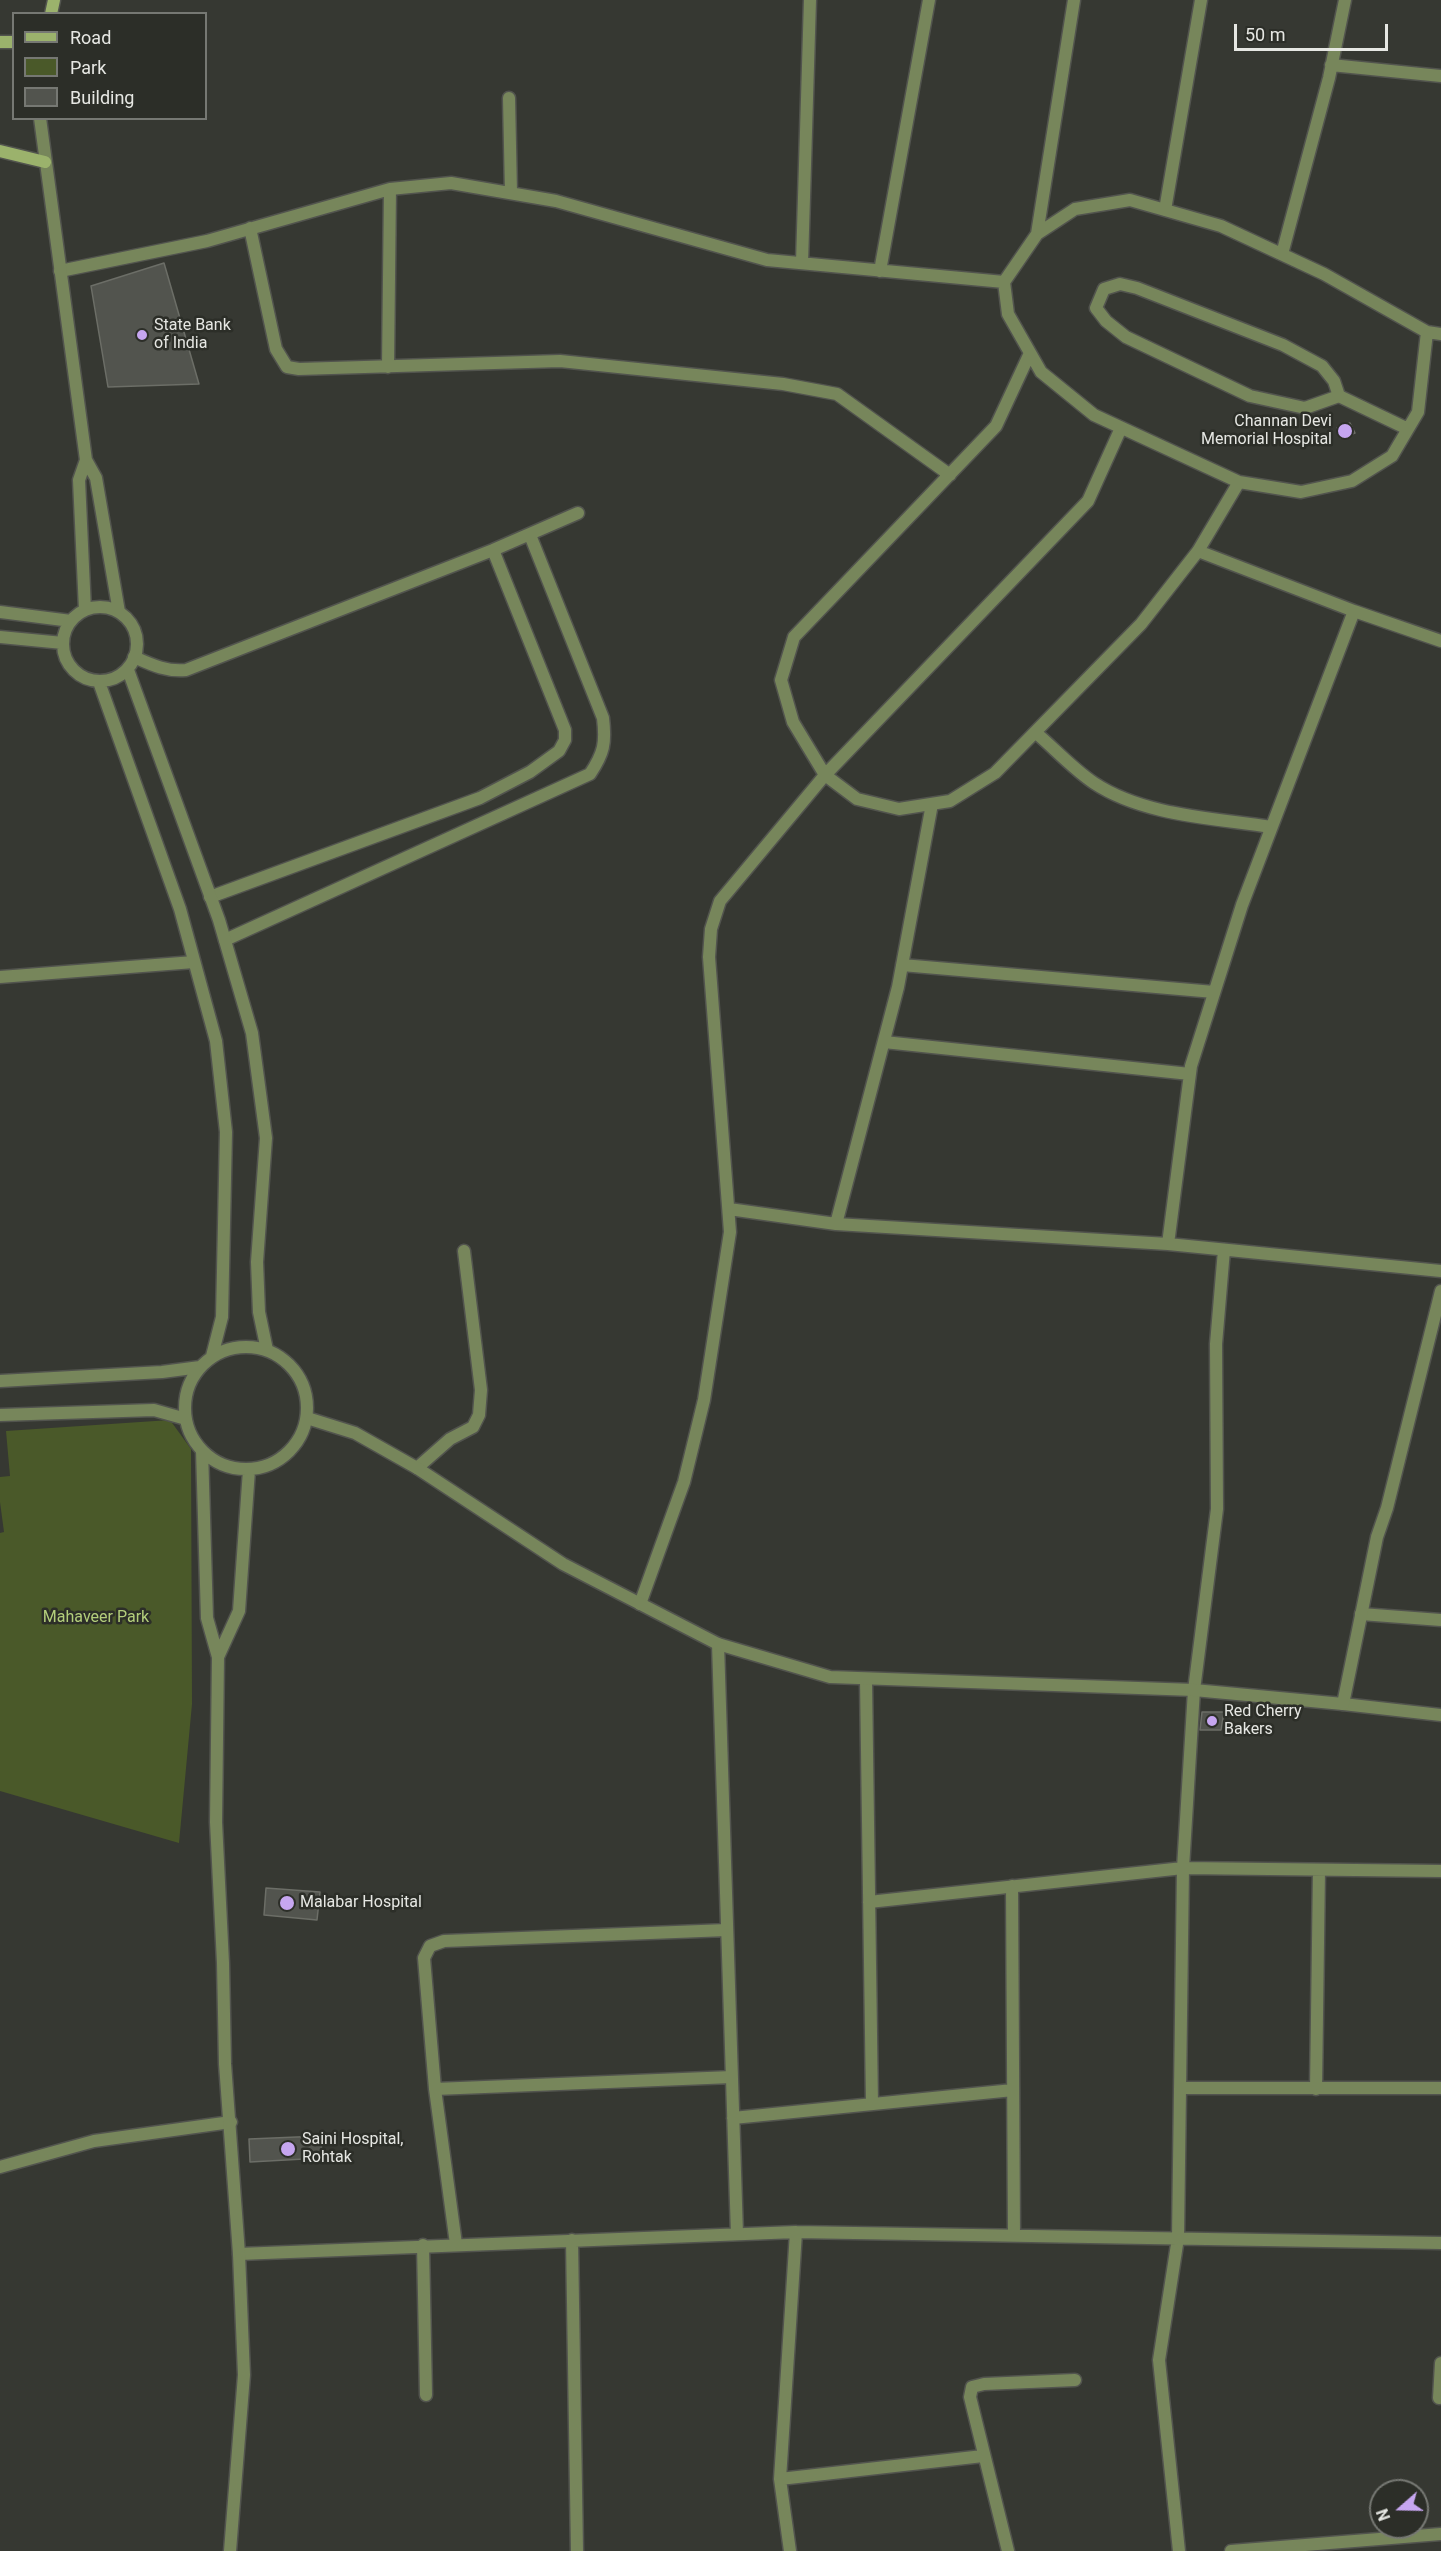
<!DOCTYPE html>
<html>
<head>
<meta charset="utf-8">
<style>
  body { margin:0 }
  #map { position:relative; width:1441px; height:2551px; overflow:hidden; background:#363832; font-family:Roboto,sans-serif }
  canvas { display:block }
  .legend { position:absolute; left:12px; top:12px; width:195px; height:108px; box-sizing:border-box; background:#2c2e28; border:2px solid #767873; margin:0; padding:8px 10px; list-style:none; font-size:18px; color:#e6e7e3 }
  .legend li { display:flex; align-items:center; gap:12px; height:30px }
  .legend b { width:30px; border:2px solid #767873 }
  .north { position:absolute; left:1369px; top:2479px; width:60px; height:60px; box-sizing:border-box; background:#2c2e28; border:2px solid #767873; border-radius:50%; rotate:250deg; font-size:16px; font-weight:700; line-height:24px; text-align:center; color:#e6e7e3 }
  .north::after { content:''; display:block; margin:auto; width:21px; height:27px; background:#c6a6f0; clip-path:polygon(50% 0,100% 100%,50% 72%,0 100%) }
  .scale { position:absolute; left:1234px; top:24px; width:154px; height:27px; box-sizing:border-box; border:3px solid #e6e7e3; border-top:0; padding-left:8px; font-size:18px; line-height:21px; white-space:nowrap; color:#e6e7e3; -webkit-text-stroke:4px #2c2e28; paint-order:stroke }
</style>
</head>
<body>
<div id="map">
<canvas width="1441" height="2551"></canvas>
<ul class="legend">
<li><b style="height:8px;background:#9bb26c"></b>Road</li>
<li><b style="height:16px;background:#4a5929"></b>Park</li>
<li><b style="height:16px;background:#52544e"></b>Building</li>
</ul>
<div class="north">N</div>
<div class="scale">50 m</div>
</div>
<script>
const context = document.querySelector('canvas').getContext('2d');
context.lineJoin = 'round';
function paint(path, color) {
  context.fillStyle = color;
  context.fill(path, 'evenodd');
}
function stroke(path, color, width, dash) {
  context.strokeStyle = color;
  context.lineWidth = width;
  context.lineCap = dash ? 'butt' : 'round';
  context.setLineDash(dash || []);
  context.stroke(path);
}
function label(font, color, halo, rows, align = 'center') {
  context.font = font + ' Roboto,sans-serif';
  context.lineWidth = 5;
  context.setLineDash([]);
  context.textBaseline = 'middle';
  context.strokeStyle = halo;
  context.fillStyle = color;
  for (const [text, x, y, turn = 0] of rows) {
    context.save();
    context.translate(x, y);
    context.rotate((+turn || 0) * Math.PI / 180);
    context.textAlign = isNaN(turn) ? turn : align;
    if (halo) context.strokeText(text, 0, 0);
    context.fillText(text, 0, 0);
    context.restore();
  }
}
paint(new Path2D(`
  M 170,1420 L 191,1449 L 192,1704 L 179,1843 L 0,1791 L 0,1533 L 4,1532 L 0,1502 L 0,1477 L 10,1476 L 6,1431 Z`), '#4a5929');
const building = new Path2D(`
  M 164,263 L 199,384 L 108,387 L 91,286 Z
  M 1350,423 L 1355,433 L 1341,438 L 1337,428 Z
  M 1202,1712 L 1224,1712 L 1221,1730 L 1200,1730 Z
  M 266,1888 L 320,1892 L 317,1920 L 264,1915 Z
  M 321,2136 L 322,2158 L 250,2162 L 249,2139 Z`);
paint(building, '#52544e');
stroke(building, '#6c6e67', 1.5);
const minor = new Path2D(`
  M 1331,65 L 1441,76
  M 509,98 L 511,193
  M 1165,210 L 1201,0
  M 250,228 L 276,349 L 287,367 L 299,369 L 560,361 L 783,384 L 837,394 L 950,475
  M 1037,234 L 1074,0
  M 1282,254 L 1329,78 L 1345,0
  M 802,263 L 810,0
  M 60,271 L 207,241 L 390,189 L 451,183 L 556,201 L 767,260 L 1004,282
  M 880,271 L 929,0
  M 1427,332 L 1418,412 L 1392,456 L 1352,481 L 1301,492 L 1239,482 L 1094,415 L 1041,372 L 1008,314 L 1004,282 L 1037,234 L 1075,209 L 1130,200 L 1221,226 L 1324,274 L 1427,332 L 1441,334
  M 1030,353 L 996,426 L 794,637 L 781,680 L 793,722 L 825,775 L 857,799 L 899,809 L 950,801 L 995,773 L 1141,624 L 1198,551 L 1239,482
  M 388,367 L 390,189
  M 1339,396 L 1334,381 L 1322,366 L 1283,345 L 1137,288 L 1120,284 L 1104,289 L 1096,308 L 1106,321 L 1126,337 L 1250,396 L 1305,408 L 1339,396 L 1408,429
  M 1198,551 L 1354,611 L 1441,641
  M 134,657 C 152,665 167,672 186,670 L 493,550 L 578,513
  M 1035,732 C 1054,748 1073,769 1094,783 C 1144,816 1214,818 1271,827
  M 210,897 L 480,798 L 530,772 L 559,751 L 565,740 L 565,730 L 493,550
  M 225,940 L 590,774 C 604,753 606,743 603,718 L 530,535
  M 902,965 L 1214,992
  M 0,977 L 194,962
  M 884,1042 L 1190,1074
  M 729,1209 L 836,1224 L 1168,1244 L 1441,1271
  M 836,1224 L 898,987 L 932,804
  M 1168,1244 L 1191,1066 L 1242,905 L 1354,611
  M 417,1468 L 450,1439 L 473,1427 L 479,1415 L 481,1390 L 464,1251
  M 640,1604 L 684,1482 L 704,1400 L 730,1232 L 709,957 L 711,929 L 720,901 L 825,775 L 1088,501 L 1121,428
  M 1361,1614 L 1441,1620
  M 718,1644 L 737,2234
  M 866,1680 L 872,2104
  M 1343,1704 L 1441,1715
  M 1012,1886 L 1014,2235
  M 869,1902 L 1183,1868 L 1441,1871
  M 1180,2088 L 1441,2088
  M 435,2089 L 732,2077
  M 1316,2089 L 1319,1870
  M 733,2118 L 1013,2090
  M 0,2167 L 94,2141 L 231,2122
  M 572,2240 L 577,2551
  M 456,2244 L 435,2089 L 424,1958 L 430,1946 L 444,1941 L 727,1930
  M 423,2245 L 426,2395
  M 239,2254 L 796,2232 L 1441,2243
  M 1439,2398 L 1441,2363
  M 780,2479 L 983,2456
  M 790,2551 L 780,2479 L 796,2232
  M 1008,2551 L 970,2397 L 972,2387 L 984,2384 L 1075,2380
  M 1179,2551 L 1159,2360 L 1178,2238 L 1183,1868 L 1194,1690 L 1217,1509 L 1216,1344 L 1224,1250
  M 1231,2551 L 1441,2534`);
const tertiary = new Path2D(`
  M 40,118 L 86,460 L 96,478 L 119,612
  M63 644a37 37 0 1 1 74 0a37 37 0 1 1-74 0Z
  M 85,610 L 79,480 L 86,460
  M 0,612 L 71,621
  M 0,637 L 63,643
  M 128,670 L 219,920 L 252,1033 L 266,1138 L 257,1262 L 259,1312 L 267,1350
  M 99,682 L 180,909 L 216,1041 L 226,1132 L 222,1317 L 212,1356
  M185 1408a61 61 0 1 1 122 0a61 61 0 1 1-122 0Z
  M 0,1381 L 162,1372 L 200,1367
  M 0,1415 L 154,1410 L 186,1419
  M 307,1418 L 355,1433 L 417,1468 L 563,1564 L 718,1644 L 830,1677 L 1194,1690 L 1343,1704 L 1377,1537 L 1387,1508 L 1441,1291
  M 202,1450 L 207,1618 L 218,1657 L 216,1822 L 223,1963 L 225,2064 L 239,2254 L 244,2375 L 230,2551
  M 218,1657 L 239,1611 L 249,1470`);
const secondary = new Path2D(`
  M 51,14 L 54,0
  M 0,42 L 14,42
  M 0,151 L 45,162`);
stroke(minor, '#52544e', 15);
stroke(tertiary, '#52544e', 15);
stroke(secondary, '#52544e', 15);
stroke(minor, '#77865b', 12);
stroke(tertiary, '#77865b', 12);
stroke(secondary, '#9bb26c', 12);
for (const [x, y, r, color] of [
  [142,335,6,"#c6a6f0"],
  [1345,431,8,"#c6a6f0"],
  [1212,1721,6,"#c6a6f0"],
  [287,1903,8,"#c6a6f0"],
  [288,2149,8,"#c6a6f0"]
]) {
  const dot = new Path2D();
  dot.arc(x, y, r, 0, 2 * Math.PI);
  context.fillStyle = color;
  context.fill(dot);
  stroke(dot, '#2c2e28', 2);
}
label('16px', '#e6e7e3', '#2c2e28', [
  ["State Bank",154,326],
  ["of India",154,344],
  ["Channan Devi",1332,422,"right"],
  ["Memorial Hospital",1332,440,"right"],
  ["Red Cherry",1224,1712],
  ["Bakers",1224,1730],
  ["Malabar Hospital",300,1903],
  ["Saini Hospital,",302,2140],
  ["Rohtak",302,2158]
], 'left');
label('16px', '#b3ce7b', '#2c2e28', [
  ["Mahaveer Park",96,1618]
]);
</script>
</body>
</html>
